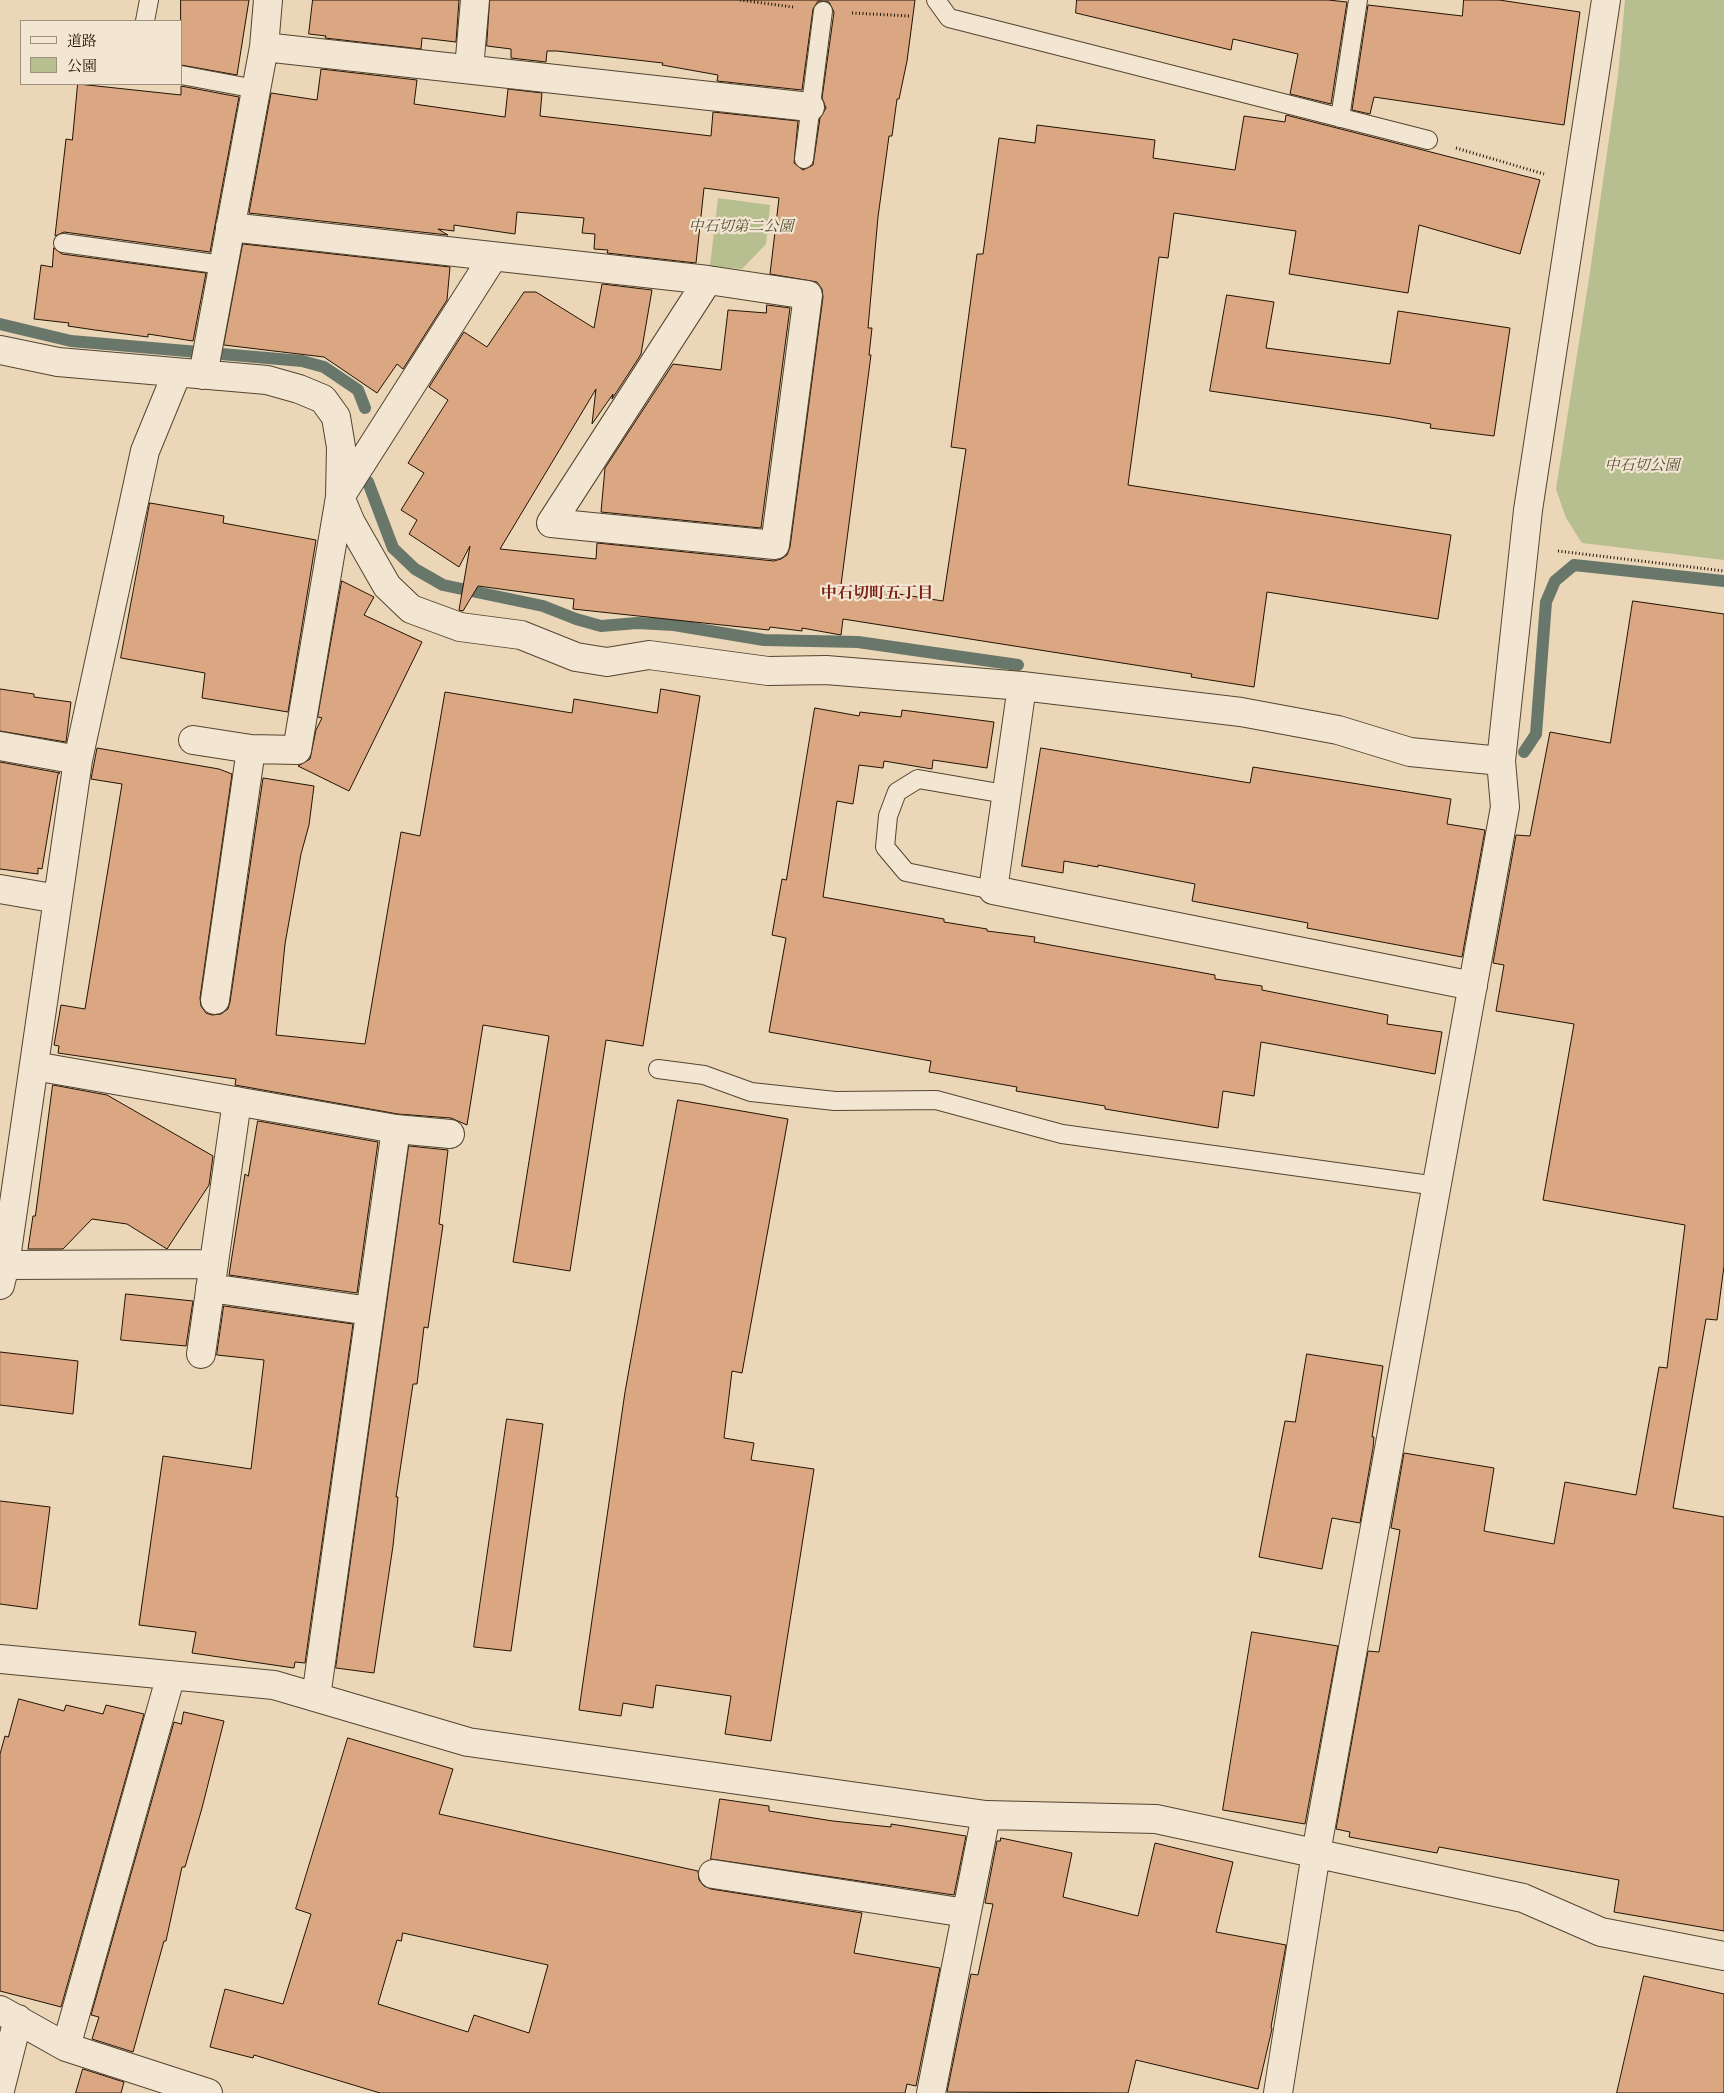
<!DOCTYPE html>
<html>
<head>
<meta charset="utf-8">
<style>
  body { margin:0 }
  #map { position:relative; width:1724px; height:2093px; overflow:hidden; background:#ebd7b8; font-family:"IM FELL English","Noto Serif JP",serif }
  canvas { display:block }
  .legend { position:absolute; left:20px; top:20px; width:162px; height:65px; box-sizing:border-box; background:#f2e5d1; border:1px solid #9f917f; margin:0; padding:6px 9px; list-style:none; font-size:15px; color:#221303 }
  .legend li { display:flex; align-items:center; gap:10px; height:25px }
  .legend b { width:25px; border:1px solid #9f917f }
</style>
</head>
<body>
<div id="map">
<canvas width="1724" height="2093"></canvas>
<ul class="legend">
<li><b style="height:6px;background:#f2e5d1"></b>道路</li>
<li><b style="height:14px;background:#b7be8f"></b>公園</li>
</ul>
</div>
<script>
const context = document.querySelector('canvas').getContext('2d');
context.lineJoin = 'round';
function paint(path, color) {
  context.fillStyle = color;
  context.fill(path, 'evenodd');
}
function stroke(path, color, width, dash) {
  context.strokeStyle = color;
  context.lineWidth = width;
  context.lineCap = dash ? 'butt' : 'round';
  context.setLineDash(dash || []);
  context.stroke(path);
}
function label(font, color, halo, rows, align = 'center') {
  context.font = font + ' "IM FELL English","Noto Serif JP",serif';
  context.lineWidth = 4.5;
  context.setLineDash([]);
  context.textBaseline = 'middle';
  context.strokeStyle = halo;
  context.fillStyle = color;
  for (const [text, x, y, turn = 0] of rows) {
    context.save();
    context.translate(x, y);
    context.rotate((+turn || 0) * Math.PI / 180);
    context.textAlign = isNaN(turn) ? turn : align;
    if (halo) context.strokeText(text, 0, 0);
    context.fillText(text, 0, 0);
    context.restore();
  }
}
paint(new Path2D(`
  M 1625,0 L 1724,0 L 1724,560 L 1582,543 L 1566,518 L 1556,489 L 1590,272 L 1618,76 Z
  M 718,198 L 770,205 L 766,244 L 742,269 L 710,266 Z`), '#b7be8f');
stroke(new Path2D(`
  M 0,324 L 71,341 L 302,361 L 324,367 L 358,390 L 365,408
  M 368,482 L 393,548 L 415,569 L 443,585 L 543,606 L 576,619 L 601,626 L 637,623 L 674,625 L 764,640 L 858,642 L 1018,665
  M 1524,752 L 1536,734 L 1546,602 L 1555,581 L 1574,565 L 1724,581`), '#69776a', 12);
const building = new Path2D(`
  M 181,0 L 249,0 L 237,75 L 181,65 Z
  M 313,0 L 459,0 L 456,42 L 422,38 L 421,49 L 325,38 L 326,36 L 309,34 Z
  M 490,0 L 915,0 L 907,61 L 899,99 L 897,99 L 892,136 L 889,136 L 878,217 L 868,328 L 872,328 L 869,355 L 871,355 L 841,585 L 943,601 L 966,449 L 951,447 L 977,254 L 983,254 L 999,138 L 1035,143 L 1037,125 L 1155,140 L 1153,158 L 1235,170 L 1244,116 L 1285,122 L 1286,115 L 1540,180 L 1520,254 L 1419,225 L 1408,293 L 1289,274 L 1296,231 L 1174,213 L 1168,258 L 1159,257 L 1128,485 L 1451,535 L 1438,619 L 1267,592 L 1254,687 L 1191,677 L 1192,674 L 843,619 L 841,635 L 802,628 L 802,631 L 770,627 L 769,630 L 573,609 L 574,599 L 478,586 L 463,611 L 459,610 L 470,546 L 459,567 L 409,534 L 417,520 L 401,510 L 424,473 L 408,463 L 448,400 L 429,387 L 464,332 L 487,347 L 524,292 L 536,292 L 594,328 L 602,284 L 652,290 L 641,354 L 638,359 L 612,399 L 613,394 L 592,424 L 596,389 L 500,549 L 596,559 L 597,543 L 774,561 L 781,559 L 787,555 L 790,547 L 823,297 L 822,289 L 817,282 L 770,274 L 779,198 L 704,188 L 696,263 L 607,253 L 608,250 L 594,249 L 595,234 L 582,233 L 584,218 L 517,212 L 515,234 L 454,225 L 454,231 L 438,229 L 448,235 L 249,213 L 271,93 L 317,100 L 321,69 L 417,80 L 414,104 L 505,117 L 508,89 L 542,93 L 540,116 L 711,136 L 713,112 L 798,121 L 794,163 L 803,170 L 813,165 L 820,118 L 826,108 L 822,98 L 834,12 L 829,2 L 818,1 L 813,9 L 802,90 L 717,81 L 718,75 L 662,65 L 663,63 L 557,51 L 547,51 L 546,62 L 511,58 L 511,49 L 487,46 Z
  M 1077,0 L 1328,0 L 1347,2 L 1331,104 L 1290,94 L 1298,54 L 1233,39 L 1231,50 L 1076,13 Z
  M 1464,0 L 1499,0 L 1580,12 L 1564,125 L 1374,97 L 1370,114 L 1352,110 L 1368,5 L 1462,16 Z
  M 78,84 L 181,95 L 181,86 L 239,97 L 210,252 L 64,232 L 55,236 L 66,139 L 72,140 Z
  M 243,244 L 450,267 L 447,300 L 403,369 L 397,364 L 377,393 L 324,357 L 224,345 Z
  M 54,248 L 62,254 L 206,273 L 193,341 L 148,334 L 148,337 L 95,330 L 68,326 L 69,323 L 34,319 L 41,265 L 52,267 Z
  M 1227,295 L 1274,302 L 1266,348 L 1390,364 L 1398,311 L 1510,328 L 1494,436 L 1430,428 L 1431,424 L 1390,417 L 1210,391 Z
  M 767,305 L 790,308 L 761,528 L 601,512 L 605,468 L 673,364 L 721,370 L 728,310 L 766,313 Z
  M 150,503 L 224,516 L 223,523 L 316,540 L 288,712 L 202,698 L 205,673 L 121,658 Z
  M 342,581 L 374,597 L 364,615 L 422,642 L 349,791 L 298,766 L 310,759 L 316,730 L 322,718 L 318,717 Z
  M 1633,601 L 1724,614 L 1724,1266 L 1717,1320 L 1706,1319 L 1673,1508 L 1724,1517 L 1724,1931 L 1614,1912 L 1619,1880 L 1439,1847 L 1437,1853 L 1349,1837 L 1350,1832 L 1336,1829 L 1368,1651 L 1379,1652 L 1400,1530 L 1391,1528 L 1404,1453 L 1494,1468 L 1484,1531 L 1554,1544 L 1565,1482 L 1636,1495 L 1659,1367 L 1667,1368 L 1685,1225 L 1543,1200 L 1574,1024 L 1496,1011 L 1504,965 L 1493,963 L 1516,835 L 1530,836 L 1550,732 L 1610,743 Z
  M 0,689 L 34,694 L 34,697 L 71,702 L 66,742 L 0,731 Z
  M 661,689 L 700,696 L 643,1046 L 606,1040 L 570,1271 L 513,1262 L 549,1036 L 483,1025 L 467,1125 L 451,1118 L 398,1114 L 235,1085 L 236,1079 L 58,1053 L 59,1046 L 54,1045 L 61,1005 L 85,1009 L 122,784 L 91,779 L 97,748 L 219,769 L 232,774 L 200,998 L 201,1006 L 206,1013 L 212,1015 L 221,1014 L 228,1009 L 230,1002 L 263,778 L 314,786 L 309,825 L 301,854 L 285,944 L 276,1035 L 365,1044 L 401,832 L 420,836 L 445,692 L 572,713 L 574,699 L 657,713 Z
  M 815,708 L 859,716 L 860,712 L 901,717 L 902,710 L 994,722 L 987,768 L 933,760 L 932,769 L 884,761 L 883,768 L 859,765 L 853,804 L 837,801 L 823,897 L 944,919 L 944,922 L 987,929 L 987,931 L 1035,937 L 1034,942 L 1215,975 L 1215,979 L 1262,986 L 1262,990 L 1388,1015 L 1387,1024 L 1442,1032 L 1435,1074 L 1261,1042 L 1254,1096 L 1223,1091 L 1218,1128 L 1105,1109 L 1105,1106 L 1016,1091 L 1017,1087 L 929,1072 L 931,1061 L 769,1032 L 786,938 L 772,935 L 782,879 L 786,880 Z
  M 1041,748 L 1250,783 L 1253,767 L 1451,799 L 1447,824 L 1485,830 L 1462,957 L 1307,928 L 1308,923 L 1192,901 L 1195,884 L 1098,865 L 1098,867 L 1064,861 L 1063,873 L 1022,866 Z
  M 0,762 L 60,773 L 58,774 L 42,869 L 38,868 L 38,874 L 0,869 Z
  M 53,1085 L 107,1095 L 213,1156 L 209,1185 L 167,1249 L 127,1224 L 92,1219 L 63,1249 L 28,1249 L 33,1216 L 35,1216 Z
  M 678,1100 L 788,1119 L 742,1373 L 732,1371 L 724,1438 L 754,1443 L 751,1460 L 814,1469 L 771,1741 L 725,1734 L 731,1696 L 656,1685 L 653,1708 L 623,1703 L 621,1716 L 579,1710 L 625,1392 Z
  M 258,1121 L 378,1142 L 357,1293 L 229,1275 L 245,1174 L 248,1176 Z
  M 409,1146 L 448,1150 L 439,1224 L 443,1225 L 428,1328 L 424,1327 L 417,1384 L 413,1384 L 396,1497 L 398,1497 L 393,1546 L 374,1673 L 336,1668 Z
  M 126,1294 L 193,1301 L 186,1346 L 121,1340 Z
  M 224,1306 L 353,1324 L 305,1663 L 295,1662 L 294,1668 L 192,1653 L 196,1632 L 139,1625 L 163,1456 L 251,1469 L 264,1360 L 217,1355 Z
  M 0,1352 L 78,1361 L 73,1414 L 0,1405 Z
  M 1307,1354 L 1383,1366 L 1372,1437 L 1374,1437 L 1373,1448 L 1360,1523 L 1332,1518 L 1322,1569 L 1259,1557 L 1285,1421 L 1295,1422 Z
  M 507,1419 L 543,1424 L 511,1651 L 474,1647 Z
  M 0,1501 L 50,1507 L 37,1609 L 0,1604 Z
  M 1252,1632 L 1338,1646 L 1305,1824 L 1223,1810 Z
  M 19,1699 L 64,1711 L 66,1705 L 103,1714 L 106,1705 L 144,1714 L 61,2007 L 0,1991 L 0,1754 L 5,1736 L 8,1737 Z
  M 184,1712 L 224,1721 L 202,1808 L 185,1867 L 182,1867 L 166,1941 L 164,1941 L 133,2052 L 92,2039 L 99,2017 L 91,2015 L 174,1722 L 181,1724 Z
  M 348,1738 L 453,1769 L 439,1814 L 698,1871 L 699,1880 L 704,1886 L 711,1889 L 862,1913 L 854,1953 L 940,1968 L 916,2086 L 907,2084 L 905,2093 L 380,2093 L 254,2055 L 253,2058 L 210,2047 L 225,1989 L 283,2004 L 311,1914 L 296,1909 ZM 403,1933 L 548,1965 L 529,2033 L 474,2015 L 468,2032 L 378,2004 L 397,1940 L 401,1941 Z
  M 720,1799 L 769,1806 L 769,1811 L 833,1821 L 891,1827 L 891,1824 L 966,1836 L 954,1895 L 711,1859 Z
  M 1001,1838 L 1072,1853 L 1063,1897 L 1138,1916 L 1155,1843 L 1233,1862 L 1216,1932 L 1286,1945 L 1271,2027 L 1272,2029 L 1258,2089 L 1136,2060 L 1128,2093 L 947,2092 L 971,1974 L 978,1975 L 993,1904 L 985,1903 L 997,1841 L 1000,1841 Z
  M 1644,1976 L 1724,1994 L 1724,2093 L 1617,2093 Z
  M 83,2069 L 124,2082 L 121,2093 L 76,2093 Z`);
paint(building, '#daa782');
stroke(building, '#221303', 1);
const lane = new Path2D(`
  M 936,0 L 949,18 L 1428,140
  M 145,21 L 149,0
  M 181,75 L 256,89
  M 1340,118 L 1358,0
  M 804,159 L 823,11
  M 63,243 L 223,265
  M 993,890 L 906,872 L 885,847 L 888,816 L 897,792 L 918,779 L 1005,794
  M 658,1069 L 704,1075 L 751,1092 L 835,1101 L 936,1100 L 1062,1134 L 1437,1186`);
const street = new Path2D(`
  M 264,47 L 810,107
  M 469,69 L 475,0
  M 230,227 L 708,280 L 808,295 L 775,545 L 551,523 L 708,280
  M 0,350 L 58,362 L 267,380 L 299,389 L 323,399 L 336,417 L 341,447 L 340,497 L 351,523 L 387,586 L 411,609 L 460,627 L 521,635 L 576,657 L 607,662 L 649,655 L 768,671 L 826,670 L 1022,686 L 1241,712 L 1338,730 L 1410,752 L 1501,761
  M 203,375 L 264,47 L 268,0
  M 1022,686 L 993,890 L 1473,986
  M 193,740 L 251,749 L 297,750 L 340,497 L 493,257
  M 0,746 L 78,760
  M 0,889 L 58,899
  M 215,1000 L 251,749
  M 34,1066 L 396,1129 L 450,1134
  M 5,1265 L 214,1264
  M 0,1285 L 5,1265 L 78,760 L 145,451 L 177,373
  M 210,1288 L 370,1311
  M 201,1354 L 237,1101
  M 0,1659 L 274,1685 L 468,1742 L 986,1815 L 1156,1819 L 1523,1898 L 1601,1932 L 1724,1956
  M 316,1697 L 396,1129
  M 713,1874 L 966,1913
  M 0,2010 L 66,2047 L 208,2093
  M 66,2047 L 171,1675
  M 0,2090 L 18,2019
  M 931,2093 L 986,1815
  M 1278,2093 L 1316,1853 L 1505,807 L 1501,761 L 1528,510 L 1606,0`);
stroke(lane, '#544430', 20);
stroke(street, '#544430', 30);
stroke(new Path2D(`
  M 740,0 L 793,7
  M 852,13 L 910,16
  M 1456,148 L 1544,174
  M 1558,551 L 1724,571`), '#221303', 3, [1, 2.5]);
stroke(lane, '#f2e5d1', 18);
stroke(street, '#f2e5d1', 28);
label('italic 15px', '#564f34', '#f2e5d1', [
  ["中石切第二公園",741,228],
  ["中石切公園",1642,467]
]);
label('bold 16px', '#7a1f14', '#f2e5d1', [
  ["中石切町五丁目",877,595]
]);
</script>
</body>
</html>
